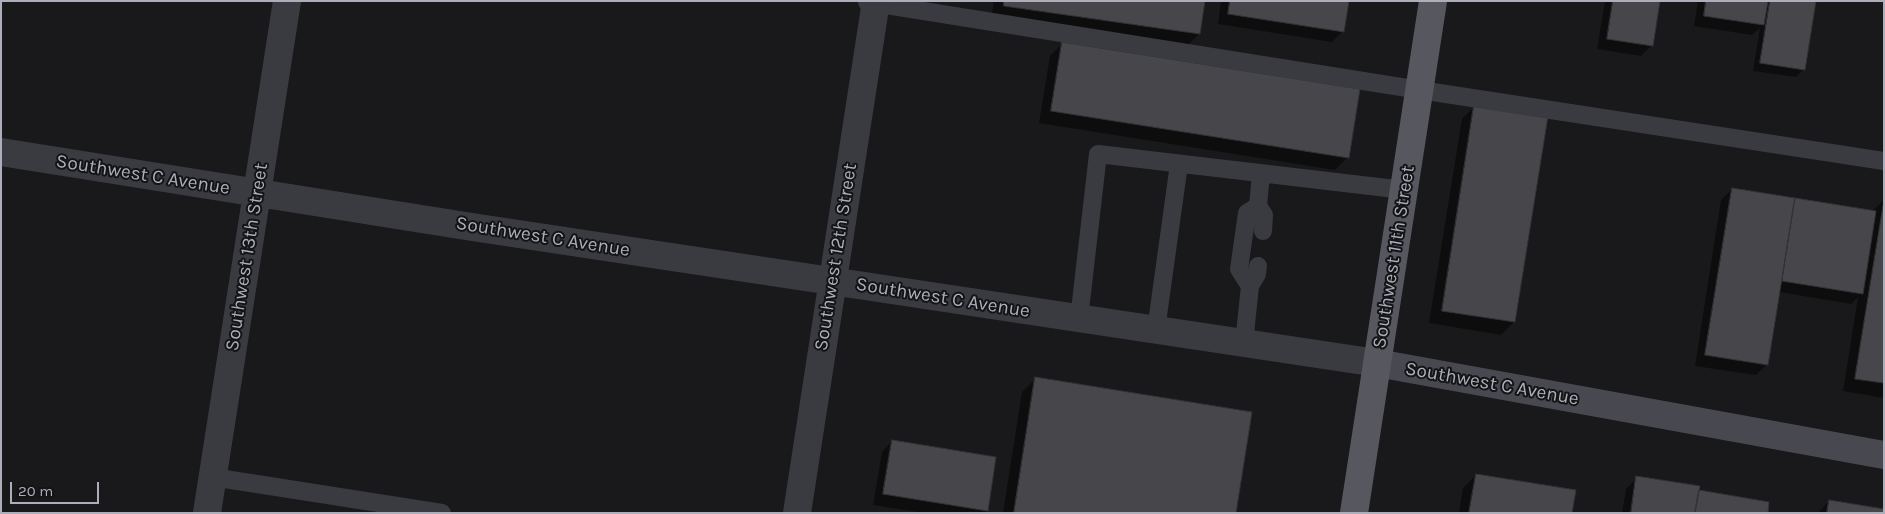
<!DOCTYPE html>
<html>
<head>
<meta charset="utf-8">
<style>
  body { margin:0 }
  #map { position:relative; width:1885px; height:514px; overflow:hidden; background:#19191b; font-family:Karla,sans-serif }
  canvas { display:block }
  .frame { position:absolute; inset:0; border:2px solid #acafba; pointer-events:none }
  .scale { position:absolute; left:10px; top:482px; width:89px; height:22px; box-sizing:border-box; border:2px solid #acafba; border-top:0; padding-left:6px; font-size:15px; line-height:18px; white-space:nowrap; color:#acafba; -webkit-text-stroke:4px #141416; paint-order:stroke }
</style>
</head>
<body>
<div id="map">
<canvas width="1885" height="514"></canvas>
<div class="frame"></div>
<div class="scale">20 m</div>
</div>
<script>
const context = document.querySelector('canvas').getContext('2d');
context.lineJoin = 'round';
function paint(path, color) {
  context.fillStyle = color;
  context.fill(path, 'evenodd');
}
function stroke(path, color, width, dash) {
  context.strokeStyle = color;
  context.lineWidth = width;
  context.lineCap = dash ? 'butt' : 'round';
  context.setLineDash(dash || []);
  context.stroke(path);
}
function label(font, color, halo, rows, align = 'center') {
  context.font = font + ' Karla,sans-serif';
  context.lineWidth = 4;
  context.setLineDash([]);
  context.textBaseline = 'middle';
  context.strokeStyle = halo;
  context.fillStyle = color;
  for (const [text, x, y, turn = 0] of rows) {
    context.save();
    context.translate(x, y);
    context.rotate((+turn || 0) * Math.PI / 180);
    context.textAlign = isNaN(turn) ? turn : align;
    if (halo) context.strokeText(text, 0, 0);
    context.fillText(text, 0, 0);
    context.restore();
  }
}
paint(new Path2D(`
  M 994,1 L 1204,1 L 1199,34 L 1186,47 L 991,18 Z
  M 1221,1 L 1348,1 L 1343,31 L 1332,42 L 1218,24 Z
  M 1605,1 L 1659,1 L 1652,45 L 1641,56 L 1597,49 Z
  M 1698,1 L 1814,1 L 1804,69 L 1796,77 L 1753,71 L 1760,28 L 1752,35 L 1694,26 Z
  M 1063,43 L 1348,157 L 1335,170 L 1039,123 L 1050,56 Z
  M 1475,106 L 1514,322 L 1501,335 L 1429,323 L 1462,119 Z
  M 1732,189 L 1872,211 L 1884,200 L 1884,398 L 1843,391 L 1858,297 L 1851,304 L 1779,292 L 1767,364 L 1756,375 L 1695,366 L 1721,200 Z
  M 1035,379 L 1234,513 L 1003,513 L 1022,392 Z
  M 892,441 L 987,510 L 984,513 L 924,513 L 873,505 L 882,452 Z
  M 1476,475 L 1571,513 L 1459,513 L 1463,488 Z
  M 1637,478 L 1698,491 L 1766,513 L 1622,513 L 1626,489 Z
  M 1829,501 L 1884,513 L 1818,513 Z`), '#0007');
const building = new Path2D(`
  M 1004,1 L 1205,1 L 1200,34 L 1004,6 Z
  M 1230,1 L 1349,1 L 1344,32 L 1228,14 Z
  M 1613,1 L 1660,1 L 1653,46 L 1607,39 Z
  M 1706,1 L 1768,1 L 1764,25 L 1704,16 Z
  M 1770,1 L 1816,1 L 1805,70 L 1760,63 Z
  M 1062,42 L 1360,89 L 1349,158 L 1051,111 Z
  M 1474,105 L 1548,116 L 1515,322 L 1442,311 Z
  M 1732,188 L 1795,198 L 1768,365 L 1705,355 Z
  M 1795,198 L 1876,211 L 1863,294 L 1782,281 Z
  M 1884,200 L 1884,383 L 1855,379 Z
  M 1035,377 L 1252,412 L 1236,513 L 1014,513 Z
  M 892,440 L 996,457 L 988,511 L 883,494 Z
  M 1476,474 L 1576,490 L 1572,513 L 1469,513 Z
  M 1636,476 L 1700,486 L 1695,513 L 1631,513 Z
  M 1699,490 L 1769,502 L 1768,513 L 1695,513 Z
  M 1829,500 L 1884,509 L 1884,513 L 1827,513 Z`);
paint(building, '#46464b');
stroke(building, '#333337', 1);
stroke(new Path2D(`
  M 867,2 L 1420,90 L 1884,161
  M 1261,173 L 1258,206 L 1264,215 L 1263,231
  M 1250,286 L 1257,274 L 1258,266
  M 1079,319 L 1098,154 L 1404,190
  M 1156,330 L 1179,164
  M 1244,343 L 1250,286 L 1239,269 L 1247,213 L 1258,206
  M 212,477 L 442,513`), '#3a3b40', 18);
stroke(new Path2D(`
  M 1,152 L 472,227 L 1377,363
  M 207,513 L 287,1
  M 797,513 L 876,1`), '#3a3b40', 28);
stroke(new Path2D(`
  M 1377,363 L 1884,455`), '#484950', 28);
stroke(new Path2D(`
  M 1354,513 L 1433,1`), '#56575f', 28);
label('19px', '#acafba', '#141416', [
  ["Southwest C Avenue",143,175,9],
  ["Southwest C Avenue",543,237,9],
  ["Southwest 13th Street",247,257,-81],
  ["Southwest 12th Street",836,257,-81],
  ["Southwest 11th Street",1394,257,-81],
  ["Southwest C Avenue",943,298,9],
  ["Southwest C Avenue",1492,384,10]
]);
</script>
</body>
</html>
